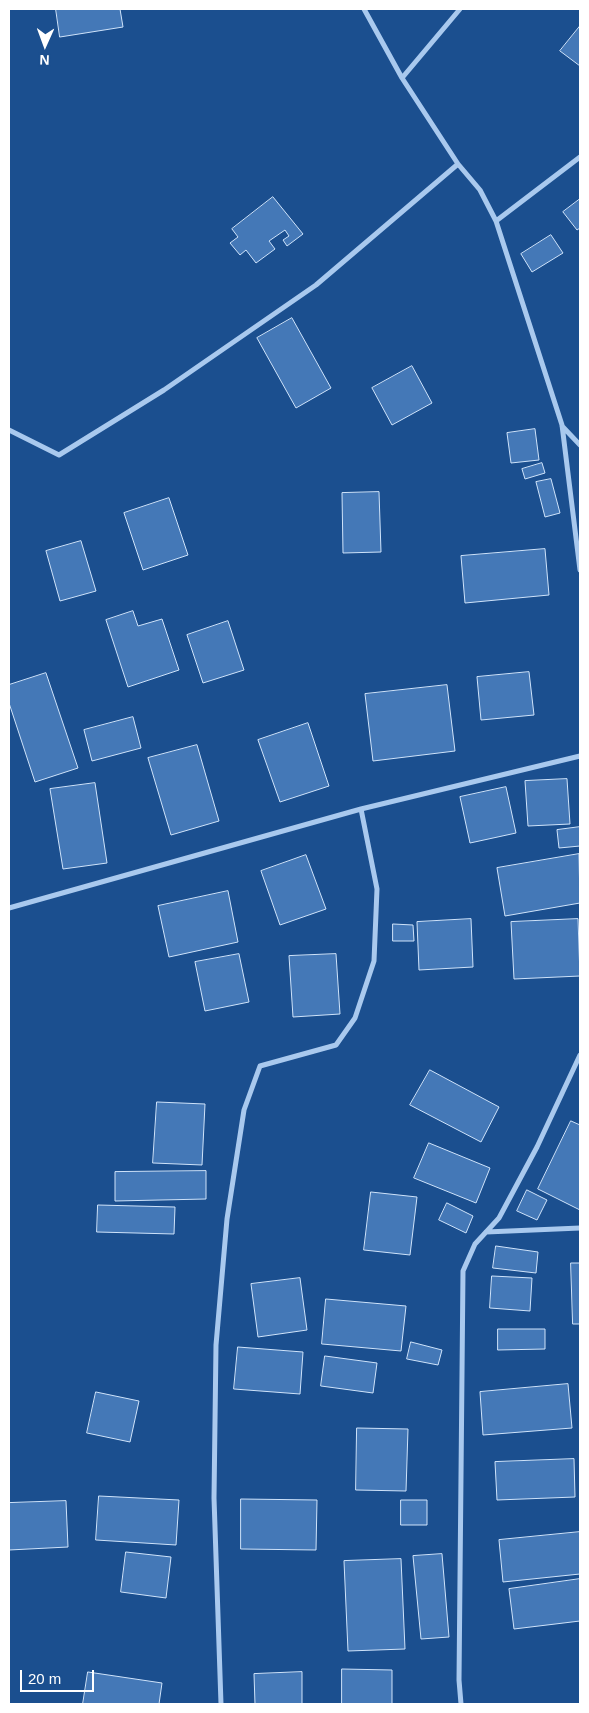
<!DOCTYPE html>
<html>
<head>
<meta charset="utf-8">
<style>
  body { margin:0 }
  #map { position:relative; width:589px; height:1713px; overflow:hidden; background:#1b4f8f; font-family:Arial,sans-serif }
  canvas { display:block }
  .frame { position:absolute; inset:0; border:10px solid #fff; pointer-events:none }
  .north { position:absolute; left:20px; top:20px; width:50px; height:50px; -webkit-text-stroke:4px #1b4f8f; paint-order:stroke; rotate:182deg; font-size:14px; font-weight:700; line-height:20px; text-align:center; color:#fff }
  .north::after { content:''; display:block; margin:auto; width:18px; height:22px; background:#fff; clip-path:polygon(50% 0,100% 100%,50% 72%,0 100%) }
  .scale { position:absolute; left:20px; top:1670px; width:74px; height:22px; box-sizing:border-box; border:2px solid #fff; border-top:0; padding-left:6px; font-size:15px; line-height:18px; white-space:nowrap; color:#fff; -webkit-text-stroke:4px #1b4f8f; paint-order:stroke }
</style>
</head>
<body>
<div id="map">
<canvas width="589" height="1713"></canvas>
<div class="frame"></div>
<div class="north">N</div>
<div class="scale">20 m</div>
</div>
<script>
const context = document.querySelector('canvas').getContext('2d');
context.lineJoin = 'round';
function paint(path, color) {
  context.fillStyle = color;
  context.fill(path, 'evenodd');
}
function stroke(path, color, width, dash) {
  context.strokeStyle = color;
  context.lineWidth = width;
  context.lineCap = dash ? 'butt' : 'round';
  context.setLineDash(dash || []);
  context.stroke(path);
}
const building = new Path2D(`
  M 56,9 L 120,9 L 123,27 L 60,37 Z
  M 580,26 L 580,66 L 560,51 Z
  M 273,197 L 303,234 L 287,246 L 283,240 L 289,236 L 285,230 L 269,241 L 275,249 L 256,263 L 246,250 L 240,255 L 230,243 L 238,237 L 232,229 Z
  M 580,199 L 580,228 L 577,230 L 563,212 Z
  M 551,235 L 563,253 L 532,272 L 521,254 Z
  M 292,318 L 331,388 L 296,408 L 257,338 Z
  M 412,366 L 432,403 L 392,425 L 372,388 Z
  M 535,429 L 539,460 L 511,463 L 507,433 Z
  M 542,463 L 545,473 L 525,479 L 522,469 Z
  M 551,479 L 560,513 L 545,517 L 536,482 Z
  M 379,492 L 381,552 L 343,553 L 342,493 Z
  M 169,498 L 188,555 L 143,570 L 124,513 Z
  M 81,541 L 96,591 L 60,601 L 46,551 Z
  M 545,549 L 549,595 L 465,603 L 461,556 Z
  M 133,611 L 138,626 L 162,619 L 179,670 L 128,687 L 106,620 Z
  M 228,621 L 244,670 L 203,683 L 187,635 Z
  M 529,672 L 534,715 L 481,720 L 477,677 Z
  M 46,673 L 78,768 L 35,782 L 9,703 L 9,685 Z
  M 447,685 L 455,751 L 373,761 L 365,694 Z
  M 133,717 L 141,748 L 92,761 L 84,730 Z
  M 308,723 L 329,786 L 280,802 L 258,740 Z
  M 197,745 L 219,821 L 171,835 L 148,758 Z
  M 567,779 L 570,824 L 528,826 L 525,781 Z
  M 95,783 L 107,863 L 63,869 L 50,789 Z
  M 506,787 L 516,833 L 470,843 L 460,797 Z
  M 580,827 L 580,846 L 559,848 L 557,830 Z
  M 579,854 L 580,903 L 505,916 L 497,868 Z
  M 306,855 L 326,909 L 280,925 L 261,871 Z
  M 228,891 L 238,942 L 169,957 L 158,906 Z
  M 471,919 L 473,967 L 419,970 L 417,922 Z
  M 578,919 L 580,976 L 514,979 L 511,922 Z
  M 393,924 L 413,925 L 414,941 L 393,941 Z
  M 239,954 L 249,1002 L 205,1011 L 195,962 Z
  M 336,954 L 340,1014 L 293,1017 L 289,956 Z
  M 430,1070 L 499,1107 L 481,1142 L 410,1105 Z
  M 157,1102 L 205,1104 L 202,1165 L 153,1163 Z
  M 571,1121 L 580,1125 L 580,1210 L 538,1189 Z
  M 429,1143 L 490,1168 L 476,1203 L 414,1178 Z
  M 206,1171 L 206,1199 L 115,1201 L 115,1172 Z
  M 527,1190 L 547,1200 L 537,1220 L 517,1211 Z
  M 371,1192 L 417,1197 L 410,1255 L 364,1250 Z
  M 447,1203 L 473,1216 L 466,1233 L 439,1220 Z
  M 98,1205 L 175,1207 L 174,1234 L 97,1232 Z
  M 496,1246 L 538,1252 L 536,1273 L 493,1268 Z
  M 571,1263 L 580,1263 L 580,1324 L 573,1324 Z
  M 492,1276 L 532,1278 L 530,1311 L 490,1308 Z
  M 300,1278 L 307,1330 L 258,1337 L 251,1284 Z
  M 326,1299 L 406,1306 L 401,1351 L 322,1344 Z
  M 498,1329 L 545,1329 L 545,1349 L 498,1350 Z
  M 411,1342 L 442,1350 L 438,1365 L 407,1359 Z
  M 238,1347 L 303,1352 L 300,1394 L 234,1389 Z
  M 325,1356 L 377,1363 L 373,1393 L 321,1386 Z
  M 568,1384 L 572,1428 L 483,1435 L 480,1392 Z
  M 96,1392 L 139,1401 L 130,1442 L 87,1433 Z
  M 357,1428 L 408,1429 L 406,1491 L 356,1490 Z
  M 574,1459 L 575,1497 L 497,1500 L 495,1462 Z
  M 99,1496 L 179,1500 L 176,1545 L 96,1540 Z
  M 241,1499 L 317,1500 L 316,1550 L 241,1549 Z
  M 401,1500 L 427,1500 L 427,1525 L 401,1525 Z
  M 66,1501 L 68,1547 L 9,1550 L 9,1503 Z
  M 580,1532 L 580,1574 L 503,1582 L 499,1540 Z
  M 126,1552 L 171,1557 L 166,1598 L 121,1592 Z
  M 442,1554 L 449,1637 L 421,1639 L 413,1556 Z
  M 401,1559 L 405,1649 L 348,1651 L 344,1561 Z
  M 580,1579 L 580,1621 L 514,1629 L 509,1589 Z
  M 342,1669 L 392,1670 L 392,1704 L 342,1704 Z
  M 88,1672 L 162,1683 L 159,1704 L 83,1704 Z
  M 302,1672 L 302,1704 L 255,1704 L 254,1674 Z`);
paint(building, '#4478b7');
stroke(building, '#cfe3fa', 1);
stroke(new Path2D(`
  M 364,9 L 402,78 L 458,164 L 480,190 L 496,221 L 562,425 L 580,570
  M 402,78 L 460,9
  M 496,221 L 580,157
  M 562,426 L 580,445
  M 9,430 L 59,455 L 164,390 L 316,285 L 458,164
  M 9,908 L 361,809 L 580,756
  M 486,1232 L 580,1228
  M 221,1704 L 214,1498 L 216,1345 L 227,1219 L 244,1110 L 260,1066 L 336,1045 L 355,1018 L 374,961 L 377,889 L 361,809
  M 461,1704 L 459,1680 L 463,1271 L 475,1244 L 499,1218 L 537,1147 L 580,1055`), '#a9c9ee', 5);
</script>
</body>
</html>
